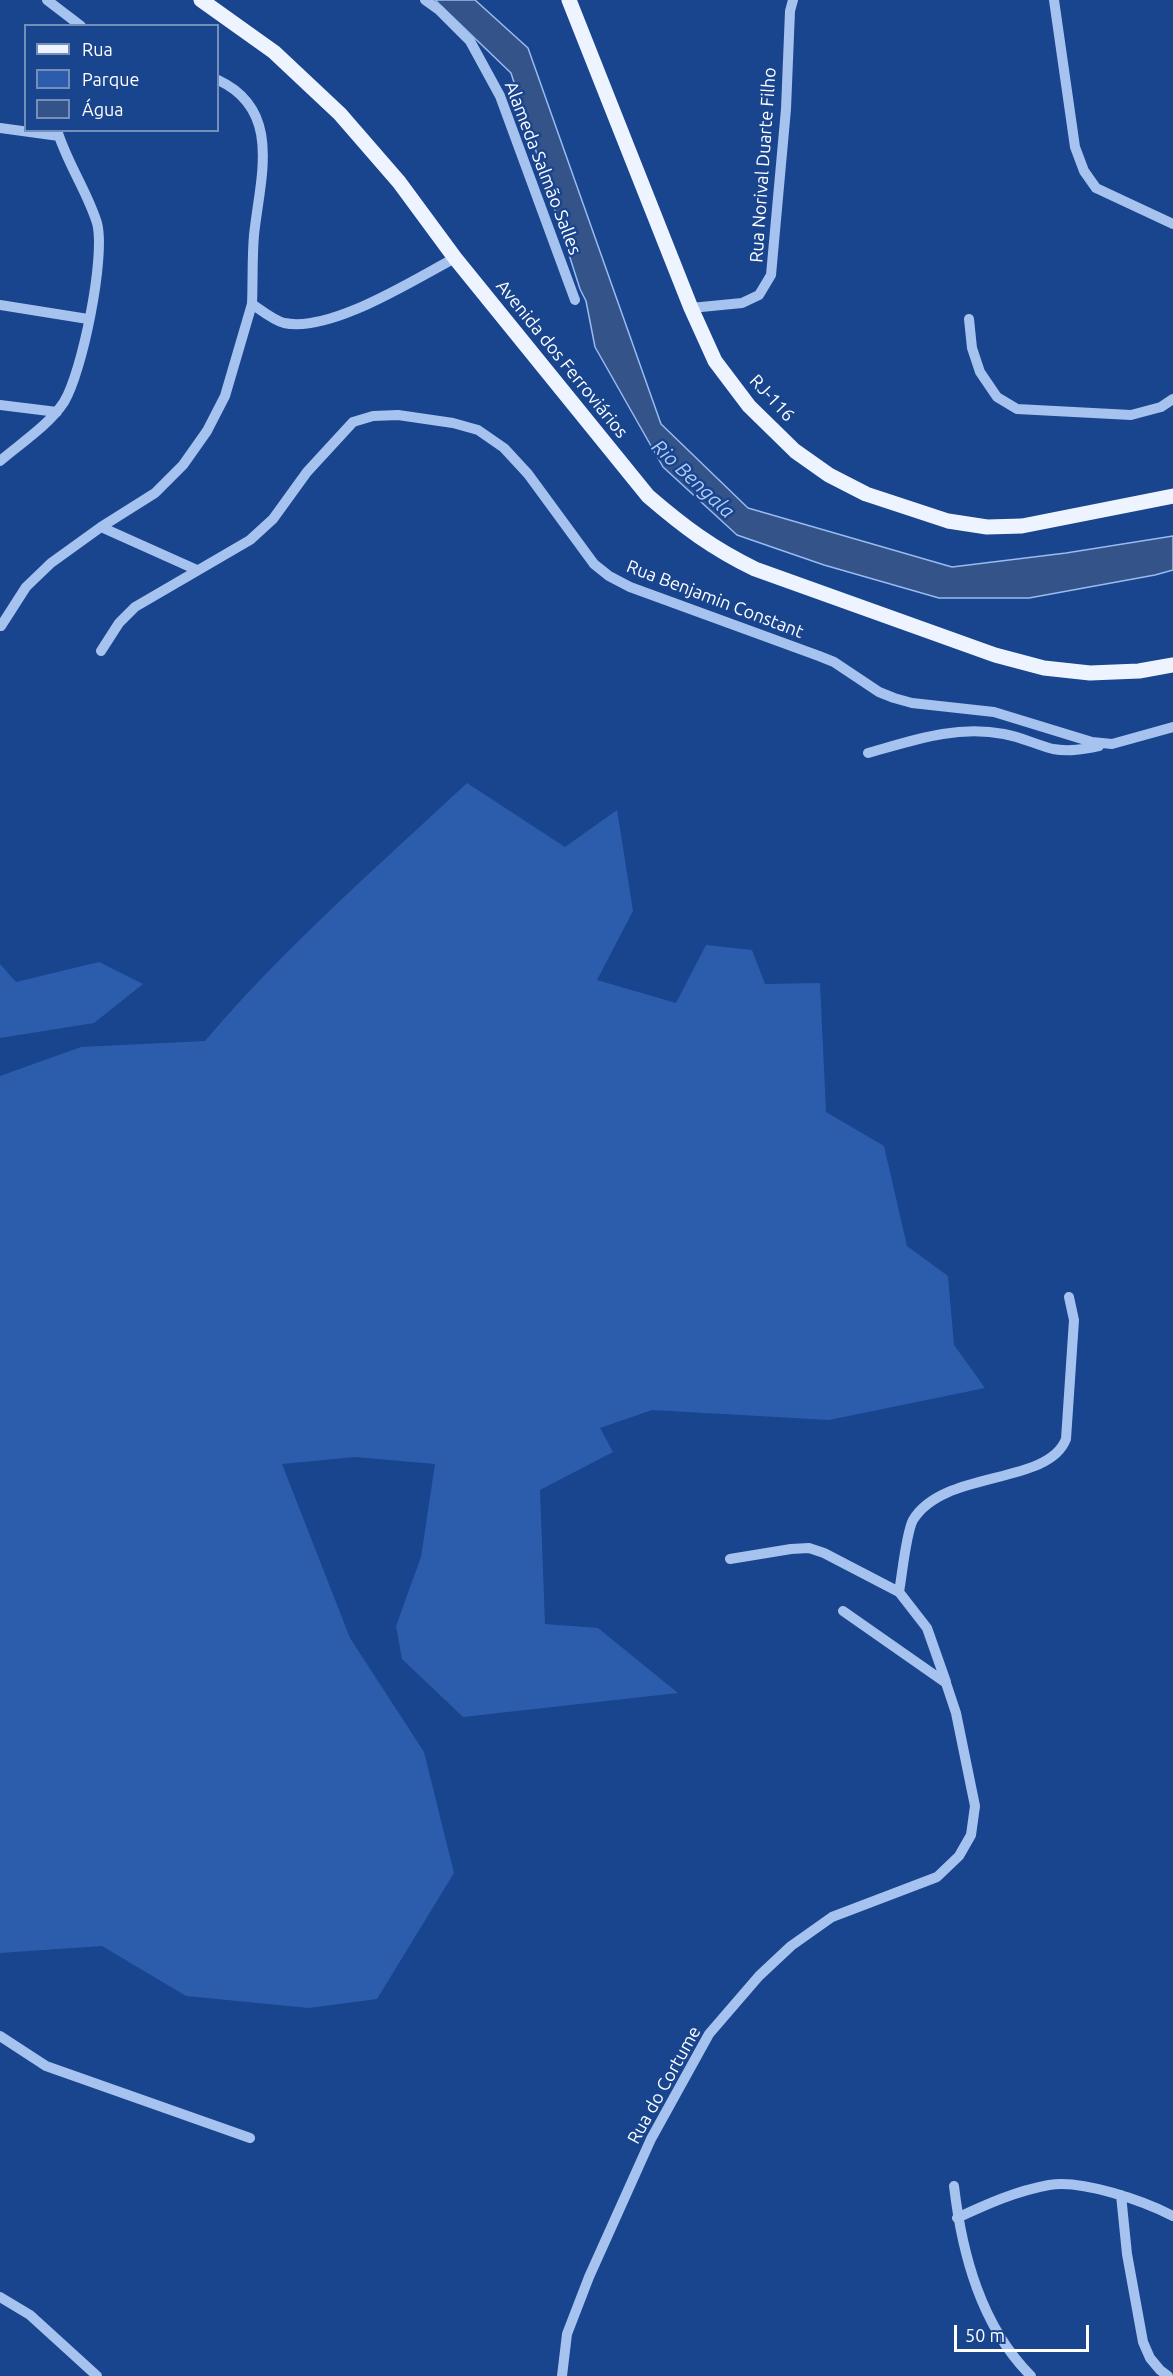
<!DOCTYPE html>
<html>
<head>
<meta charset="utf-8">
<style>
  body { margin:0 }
  #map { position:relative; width:1173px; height:2376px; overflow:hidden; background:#19448e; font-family:Ubuntu,sans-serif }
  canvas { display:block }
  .legend { position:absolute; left:24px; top:24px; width:195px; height:108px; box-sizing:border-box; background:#19448e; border:2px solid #758fbb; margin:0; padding:8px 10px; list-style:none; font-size:18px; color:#fff }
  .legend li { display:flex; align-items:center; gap:12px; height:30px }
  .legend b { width:30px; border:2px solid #758fbb }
  .scale { position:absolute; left:954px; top:2325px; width:135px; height:27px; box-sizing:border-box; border:3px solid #fff; border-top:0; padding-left:8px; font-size:18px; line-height:21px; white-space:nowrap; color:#fff; -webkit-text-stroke:4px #19448e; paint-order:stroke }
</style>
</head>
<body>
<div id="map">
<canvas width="1173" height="2376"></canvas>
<ul class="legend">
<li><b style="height:8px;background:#edf3ff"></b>Rua</li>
<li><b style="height:16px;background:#2c5dac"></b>Parque</li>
<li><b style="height:16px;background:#345389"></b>Água</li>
</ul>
<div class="scale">50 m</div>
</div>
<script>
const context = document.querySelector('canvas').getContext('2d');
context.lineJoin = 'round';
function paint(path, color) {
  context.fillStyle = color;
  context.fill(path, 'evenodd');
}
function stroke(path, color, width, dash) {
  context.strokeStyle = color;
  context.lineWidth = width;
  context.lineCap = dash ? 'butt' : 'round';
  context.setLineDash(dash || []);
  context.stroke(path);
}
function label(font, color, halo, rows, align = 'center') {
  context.font = font + ' Ubuntu,sans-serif';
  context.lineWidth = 5;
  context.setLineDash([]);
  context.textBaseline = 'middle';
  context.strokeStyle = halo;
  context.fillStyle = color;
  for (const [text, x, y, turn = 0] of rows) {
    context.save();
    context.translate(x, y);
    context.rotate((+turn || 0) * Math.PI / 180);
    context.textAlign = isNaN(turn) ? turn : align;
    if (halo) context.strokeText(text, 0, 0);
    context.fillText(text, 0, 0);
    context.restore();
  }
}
paint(new Path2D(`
  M 467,783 L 565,847 L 617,810 L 633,911 L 597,980 L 676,1003 L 706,945 L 752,950 L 765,984 L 820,983 L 826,1112 L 884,1146 L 907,1246 L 948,1276 L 954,1345 L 985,1388 L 829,1420 L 652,1410 L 600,1428 L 613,1452 L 540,1490 L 545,1624 L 598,1628 L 678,1693 L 463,1717 L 402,1659 L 396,1626 L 421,1557 L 435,1464 L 355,1457 L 282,1464 L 350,1638 L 424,1752 L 454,1873 L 377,1999 L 309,2008 L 186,1996 L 102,1946 L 0,1953 L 0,1076 L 81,1047 L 205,1041 C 285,947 377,867 467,783 Z
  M 99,962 L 143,984 L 94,1023 L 0,1038 L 0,964 L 16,982 Z`), '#2c5dac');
const water = new Path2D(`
  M 435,0 L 475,0 L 528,48 L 661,424 L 748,508 L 952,567 L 1066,553 L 1173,536 L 1173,570 L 1155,575 L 1029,598 L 939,598 L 824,565 L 737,535 L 663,467 L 595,347 L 586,301 L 580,289 L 511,73 Z`);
paint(water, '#345389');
stroke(water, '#98bcf1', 1.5);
stroke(new Path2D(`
  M 47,0 L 81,26
  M 425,0 L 439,10 L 470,41 L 500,96 L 575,300
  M 1054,0 L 1075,147 L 1084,171 L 1096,188 L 1173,224
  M 218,80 C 283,110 260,178 254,235 C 252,258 253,281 252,304 C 261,310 273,320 284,323 C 331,333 413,280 455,258
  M 0,128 L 59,136
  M 0,305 L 88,319
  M 691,308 L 742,303 L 759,295 L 771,275 L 786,109 L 790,11 L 793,0
  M 969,319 L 972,348 L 980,372 L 997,397 L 1017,409 L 1131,415 L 1161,407 L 1173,399
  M 0,405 L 57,412
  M 0,461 C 21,443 49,425 64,402 C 82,373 106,256 97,223 C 87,191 67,163 57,130
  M 101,527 L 155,493 L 183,465 L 207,431 L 225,396 L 252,304
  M 1,626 L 26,587 L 51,563 L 101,527 L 197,570
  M 101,651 L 119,623 L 135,607 L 250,540 L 273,519 L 307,472 L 353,422 L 373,416 L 398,415 L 453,423 L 478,430 L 504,448 L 528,474 L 594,564 L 609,576 L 630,587 L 819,656 L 834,662 L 879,692 L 894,698 L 912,703 L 994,712 L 1092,742 L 1112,744 L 1173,727
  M 868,753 C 914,740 956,725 1004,734 C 1021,737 1037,745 1053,749 C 1069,752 1084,749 1099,746
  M 730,1559 L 791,1549 L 809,1548 L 824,1553 L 899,1592 L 927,1628 L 946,1682
  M 899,1592 C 902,1576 906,1533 913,1520 C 944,1469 1048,1486 1066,1439 L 1074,1320 L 1069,1297
  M 0,2036 L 46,2066 L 250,2138
  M 954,2186 C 962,2254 981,2326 1031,2376
  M 1121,2195 L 1127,2254 L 1143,2342 L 1150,2358 L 1160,2370 L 1168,2376
  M 957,2218 C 987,2204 1016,2191 1049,2185 C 1081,2179 1144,2201 1173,2216
  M 0,2297 L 30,2315 L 97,2376
  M 562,2376 L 567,2334 L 589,2277 L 651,2139 L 709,2034 L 759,1976 L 791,1946 L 832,1917 L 937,1877 L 959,1856 L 971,1835 L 975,1806 L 956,1713 L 946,1683 L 843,1611`), '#a6c2ee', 10);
stroke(new Path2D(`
  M 201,0 L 274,52 L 340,114 L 399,182 L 455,258 L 648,496 C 684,527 712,548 755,569 L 995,655 L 1044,668 L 1090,673 L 1139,671 L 1173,665
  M 569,0 L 691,308 L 715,361 L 749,406 L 795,451 L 829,475 L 866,494 L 948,521 L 987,527 L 1022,526 L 1173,496`), '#edf3ff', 15);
label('18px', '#fff', '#19448e', [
  ["Rua Norival Duarte Filho",763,165,-86],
  ["Alameda Salmão Salles",543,168,69],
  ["Avenida dos Ferroviários",562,359,51],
  ["RJ-116",772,398,47],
  ["Rua Benjamin Constant",715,599,21],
  ["Rua do Cortume",664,2085,-61]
]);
label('italic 20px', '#b1ccf5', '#19448e', [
  ["Rio Bengala",693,479,43]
]);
</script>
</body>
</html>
